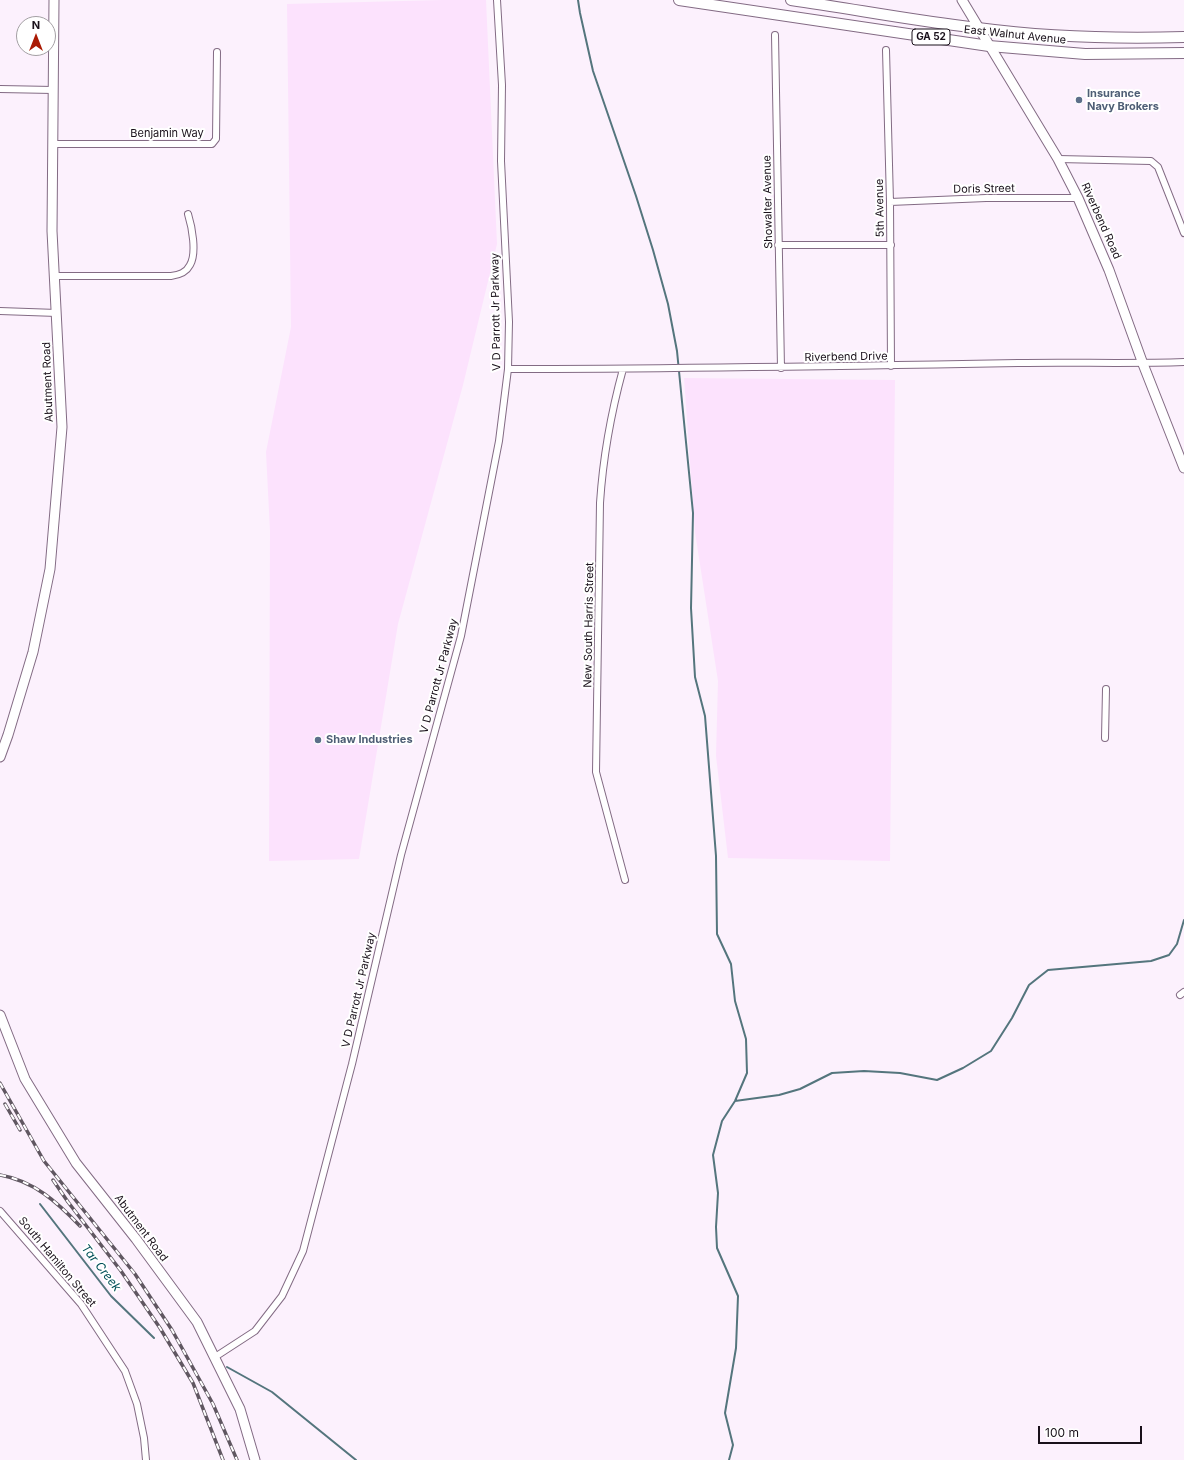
<!DOCTYPE html>
<html>
<head>
<meta charset="utf-8">
<style>
  body { margin:0 }
  #map { position:relative; width:1184px; height:1460px; overflow:hidden; background:#fcf1fd; font-family:Inter,sans-serif }
  canvas { display:block }
  .north { position:absolute; left:16px; top:16px; width:40px; height:40px; box-sizing:border-box; background:#fff; border:1px solid #a39fa3; border-radius:50%; rotate:0deg; font-size:11px; font-weight:700; line-height:16px; text-align:center; color:#19101a }
  .north::after { content:''; display:block; margin:auto; width:14px; height:18px; background:#aa1a04; clip-path:polygon(50% 0,100% 100%,50% 72%,0 100%) }
  .scale { position:absolute; left:1038px; top:1426px; width:104px; height:18px; box-sizing:border-box; border:2px solid #19101a; border-top:0; padding-left:5px; font-size:12px; line-height:14px; white-space:nowrap; color:#19101a; -webkit-text-stroke:3px #fff; paint-order:stroke }
</style>
</head>
<body>
<div id="map">
<canvas width="1184" height="1460"></canvas>
<div class="north">N</div>
<div class="scale">100 m</div>
</div>
<script>
const context = document.querySelector('canvas').getContext('2d');
context.lineJoin = 'round';
function paint(path, color) {
  context.fillStyle = color;
  context.fill(path, 'evenodd');
}
function stroke(path, color, width, dash) {
  context.strokeStyle = color;
  context.lineWidth = width;
  context.lineCap = dash ? 'butt' : 'round';
  context.setLineDash(dash || []);
  context.stroke(path);
}
function label(font, color, halo, rows, align = 'center') {
  context.font = font + ' Inter,sans-serif';
  context.lineWidth = 4;
  context.setLineDash([]);
  context.textBaseline = 'middle';
  context.strokeStyle = halo;
  context.fillStyle = color;
  for (const [text, x, y, turn = 0] of rows) {
    context.save();
    context.translate(x, y);
    context.rotate((+turn || 0) * Math.PI / 180);
    context.textAlign = isNaN(turn) ? turn : align;
    if (halo) context.strokeText(text, 0, 0);
    context.fillText(text, 0, 0);
    context.restore();
  }
}
paint(new Path2D(`
  M 442,0 L 486,0 L 497,244 L 463,385 L 398,624 L 359,859 L 269,861 L 270,531 L 266,452 L 291,327 L 287,4 Z
  M 684,378 L 895,380 L 890,861 L 728,858 L 716,756 L 718,681 L 695,532 Z`), '#fce2fd');
stroke(new Path2D(`
  M 578,0 L 580,13 L 593,71 L 636,196 L 653,250 L 668,304 L 677,351 L 693,513 L 691,608 L 695,677 L 705,716 L 716,856 L 717,934 L 731,964 L 735,1001 L 746,1039 L 747,1073 L 735,1101 L 722,1121 L 713,1155 L 718,1193 L 716,1227 L 717,1248 L 738,1296 L 736,1348 L 725,1413 L 733,1445 L 729,1460
  M 735,1101 L 779,1095 L 800,1089 L 832,1073 L 864,1071 L 900,1073 L 937,1080 L 963,1068 L 991,1051 L 1012,1018 L 1029,985 L 1048,970 L 1151,961 L 1169,955 L 1177,944 L 1184,920
  M 40,1204 L 111,1296 L 154,1338
  M 227,1367 L 272,1392 L 356,1460`), '#54757d', 2);
const street = new Path2D(`
  M 775,35 L 781,368
  M 886,50 L 890,202 L 891,366
  M 0,89 L 53,90
  M 53,144 L 212,144 L 216,139 L 217,52
  M 1058,159 L 1151,161 L 1158,167 L 1184,233
  M 890,202 L 986,198 L 1078,198
  M 778,245 L 891,245
  M 54,276 L 171,276 C 179,275 186,273 190,265 C 197,253 192,227 188,214
  M 0,311 L 57,313
  M 508,369 C 678,369 848,366 1018,363 C 1073,362 1129,364 1184,362
  M 623,369 C 611,413 603,457 600,503 L 596,772 L 625,880
  M 1105,738 L 1106,689
  M 1180,995 L 1184,992
  M 0,1211 L 81,1304 L 125,1371 L 137,1404 L 144,1438 L 146,1460
  M 215,1357 L 255,1331 L 282,1296 L 303,1251 L 352,1064 L 401,855 L 461,636 L 499,441 L 508,369 L 509,322 L 501,161 L 502,85 L 497,0`);
const secondary = new Path2D(`
  M 962,0 L 1058,159 L 1078,198 L 1109,270 L 1143,364 L 1184,468
  M 0,757 L 8,735 L 33,652 L 50,569 L 62,427 L 52,231 L 54,0
  M 0,1015 L 25,1079 L 76,1163 L 136,1239 L 197,1322 L 240,1409 L 255,1460`);
const primary = new Path2D(`
  M 679,0 L 989,46 L 1085,54 L 1184,53
  M 791,0 C 854,9 915,21 978,28 C 1046,37 1115,39 1184,37`);
stroke(street, '#836b84', 8);
stroke(secondary, '#836b84', 11);
stroke(primary, '#836b84', 12);
stroke(street, '#fff', 6);
stroke(secondary, '#fff', 9);
stroke(primary, '#fff', 10);
const rail = new Path2D(`
  M 0,1083 L 44,1161 L 135,1274 L 172,1330 L 213,1404 L 237,1460
  M 5,1104 L 20,1130
  M 0,1175 C 34,1181 57,1202 80,1226
  M 53,1180 L 68,1202 L 121,1271 L 160,1328 L 193,1383 L 223,1460`);
stroke(rail, '#605761', 3.5);
stroke(rail, '#fff', 2, [6]);
for (const [x, y, r, color] of [
  [1079,100,4,"#5c6f8a"],
  [318,740,4,"#5c6f8a"]
]) {
  const dot = new Path2D();
  dot.arc(x, y, r, 0, 2 * Math.PI);
  context.fillStyle = color;
  context.fill(dot);
  stroke(dot, '#fff', 1.5);
}
for (const [x, y, w] of [
  [931,37,38]
]) {
  const box = new Path2D();
  box.roundRect(x - w / 2, y - 8, w, 16, 3);
  context.fillStyle = '#fff';
  context.fill(box);
  stroke(box, '#19101a', 1);
}
label('bold 10px', '#19101a', null, [
  ["GA 52",931,37]
]);
label('11px', '#19101a', '#fff', [
  ["East Walnut Avenue",1015,35,6],
  ["Benjamin Way",167,134],
  ["Doris Street",984,189,-1],
  ["Showalter Avenue",768,202,-91],
  ["5th Avenue",880,208,-91],
  ["Riverbend Road",1101,221,66],
  ["V D Parrott Jr Parkway",496,312,-91],
  ["Riverbend Drive",846,357,-1],
  ["Abutment Road",48,382,-92],
  ["New South Harris Street",589,625,-89],
  ["V D Parrott Jr Parkway",439,676,-75],
  ["V D Parrott Jr Parkway",359,990,-77],
  ["Abutment Road",141,1228,53],
  ["South Hamilton Street",57,1262,50]
]);
label('bold 11px', '#4e5e75', '#fff', [
  ["Insurance",1087,94],
  ["Navy Brokers",1087,107],
  ["Shaw Industries",326,740]
], 'left');
label('italic 12px', '#005058', '#fff', [
  ["Tar Creek",101,1268,52]
]);
</script>
</body>
</html>
